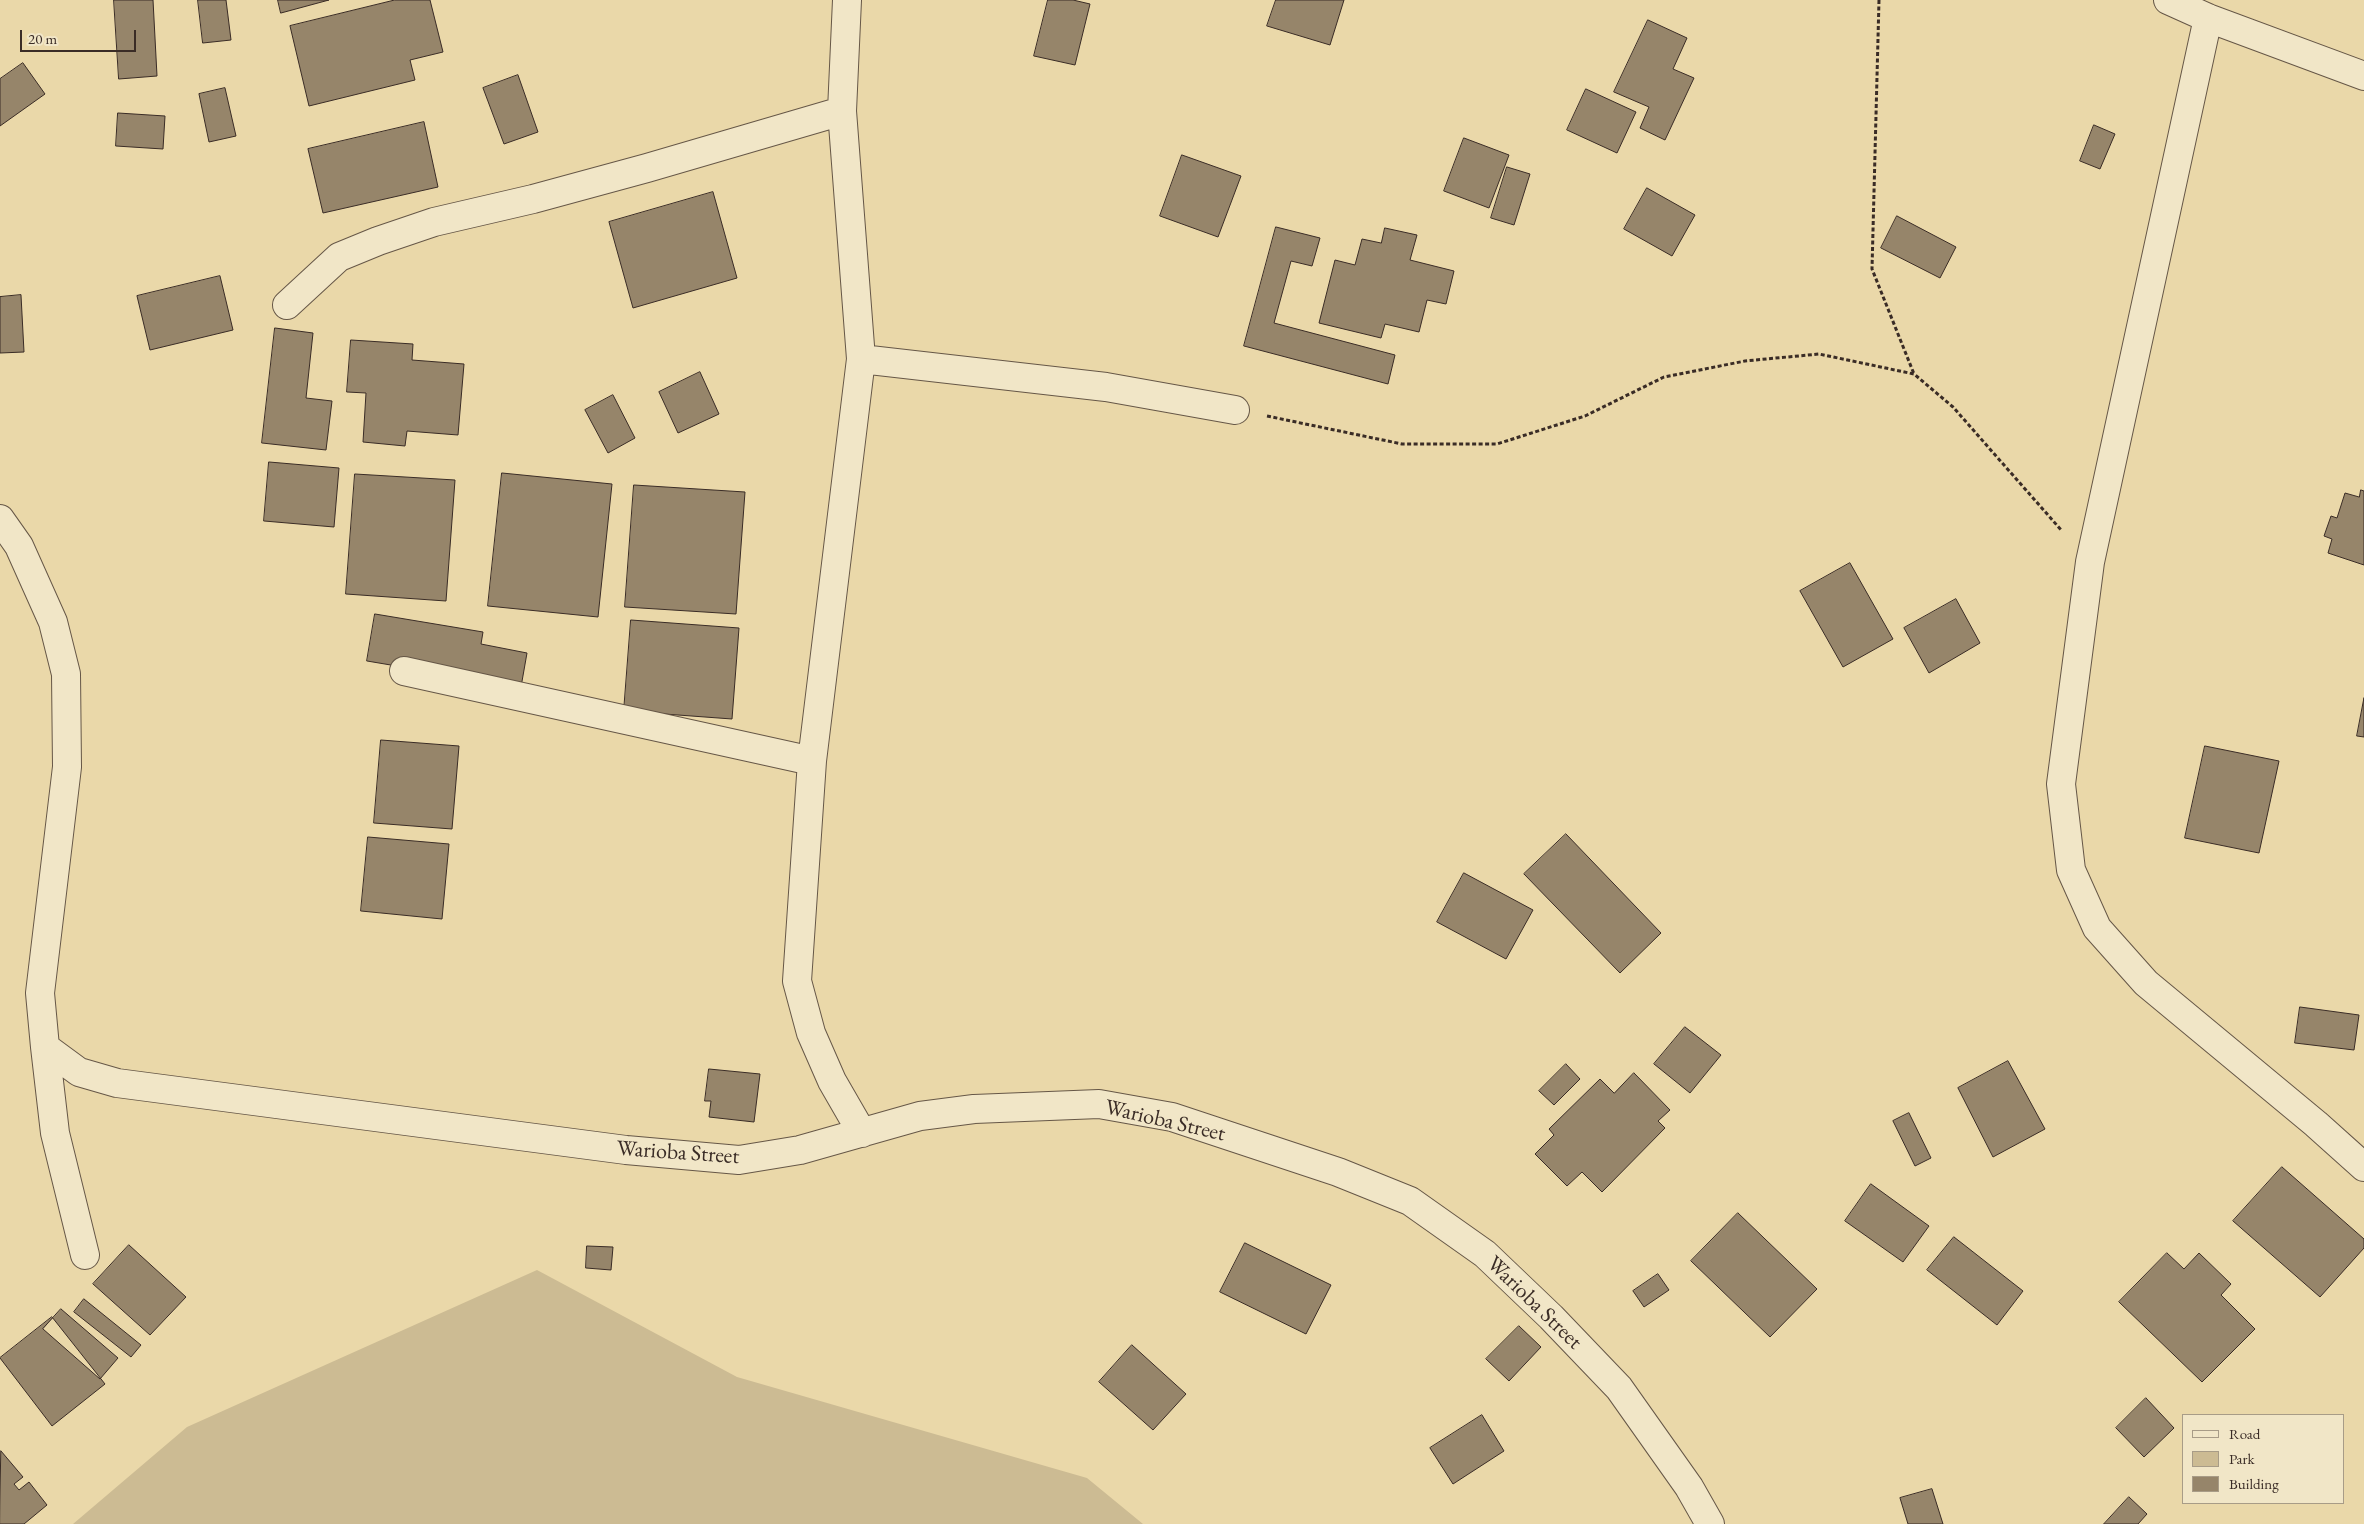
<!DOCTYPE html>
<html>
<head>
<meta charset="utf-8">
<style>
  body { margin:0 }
  #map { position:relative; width:2364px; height:1524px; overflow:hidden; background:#ead8a9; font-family:"EB Garamond",serif }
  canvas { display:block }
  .legend { position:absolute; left:2182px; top:1414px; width:162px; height:90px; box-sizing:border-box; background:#f1e6c7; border:1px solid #a89c87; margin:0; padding:6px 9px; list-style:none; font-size:15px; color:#3a2c26 }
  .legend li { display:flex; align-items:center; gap:10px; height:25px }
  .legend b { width:25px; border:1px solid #a89c87 }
  .scale { position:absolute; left:20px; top:30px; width:116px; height:22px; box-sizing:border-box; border:2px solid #3a2c26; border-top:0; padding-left:6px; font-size:15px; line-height:18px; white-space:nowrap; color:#3a2c26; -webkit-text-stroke:4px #f1e6c7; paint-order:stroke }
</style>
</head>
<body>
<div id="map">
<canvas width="2364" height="1524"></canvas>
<ul class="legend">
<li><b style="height:6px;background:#f1e6c7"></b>Road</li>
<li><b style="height:14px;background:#ccbb93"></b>Park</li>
<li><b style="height:14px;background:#96856a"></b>Building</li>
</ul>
<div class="scale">20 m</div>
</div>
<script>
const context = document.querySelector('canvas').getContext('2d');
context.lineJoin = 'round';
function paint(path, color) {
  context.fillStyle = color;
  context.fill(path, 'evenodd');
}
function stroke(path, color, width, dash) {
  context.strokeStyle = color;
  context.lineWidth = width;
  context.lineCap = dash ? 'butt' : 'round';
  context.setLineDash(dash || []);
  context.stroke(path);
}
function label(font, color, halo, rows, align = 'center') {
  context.font = font + ' "EB Garamond",serif';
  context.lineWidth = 4.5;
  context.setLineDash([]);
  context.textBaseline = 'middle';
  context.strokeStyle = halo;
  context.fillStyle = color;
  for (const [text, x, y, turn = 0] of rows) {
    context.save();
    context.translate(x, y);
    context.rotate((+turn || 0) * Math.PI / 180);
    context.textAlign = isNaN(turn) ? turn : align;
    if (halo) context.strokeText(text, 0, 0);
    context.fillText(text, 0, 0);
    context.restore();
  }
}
paint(new Path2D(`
  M 537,1270 L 737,1377 L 1087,1478 L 1143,1524 L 73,1524 L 187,1427 Z`), '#ccbb93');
const building = new Path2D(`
  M 114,0 L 153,0 L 157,76 L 119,79 Z
  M 198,0 L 226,0 L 231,40 L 203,43 Z
  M 278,0 L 329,0 L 281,13 Z
  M 395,0 L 430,0 L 443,52 L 410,60 L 415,80 L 309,106 L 290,26 Z
  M 1048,0 L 1073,0 L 1090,4 L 1075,65 L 1034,56 Z
  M 1276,0 L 1344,0 L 1330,45 L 1267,26 Z
  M 1648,20 L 1687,38 L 1673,69 L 1694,78 L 1665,140 L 1640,128 L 1649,107 L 1614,92 Z
  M 23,63 L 45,94 L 0,126 L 0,79 Z
  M 518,75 L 538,132 L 504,144 L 483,88 Z
  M 225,88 L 236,136 L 209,142 L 199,94 Z
  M 1586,89 L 1636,112 L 1617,153 L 1567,130 Z
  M 118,113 L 165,116 L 163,149 L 116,146 Z
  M 424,122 L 438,187 L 323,213 L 308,149 Z
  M 2094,125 L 2115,134 L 2100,169 L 2080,161 Z
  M 1464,138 L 1509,155 L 1489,208 L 1444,191 Z
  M 1182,155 L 1241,176 L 1218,237 L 1160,216 Z
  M 1507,167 L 1530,174 L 1514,225 L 1491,218 Z
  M 1647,188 L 1695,215 L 1672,256 L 1624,229 Z
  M 713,192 L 737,278 L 633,308 L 609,222 Z
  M 1897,216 L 1956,247 L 1940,278 L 1881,248 Z
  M 1276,227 L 1320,238 L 1312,266 L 1291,261 L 1274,323 L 1395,355 L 1388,384 L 1244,346 Z
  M 1385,228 L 1417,235 L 1410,260 L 1454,271 L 1446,304 L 1427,300 L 1419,332 L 1385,324 L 1381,338 L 1319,323 L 1335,260 L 1355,265 L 1362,239 L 1381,243 Z
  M 220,276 L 233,330 L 150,350 L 137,296 Z
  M 21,295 L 24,352 L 0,353 L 0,297 Z
  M 275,328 L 313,333 L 306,398 L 332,401 L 326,450 L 262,443 Z
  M 351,340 L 413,344 L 412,360 L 464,364 L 458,435 L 407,431 L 405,446 L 363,442 L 366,393 L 347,392 Z
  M 700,372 L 719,414 L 678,433 L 659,392 Z
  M 613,395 L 635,438 L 608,453 L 585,410 Z
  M 269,462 L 339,468 L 334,527 L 264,521 Z
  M 502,473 L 612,484 L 598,617 L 488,606 Z
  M 355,474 L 455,480 L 446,601 L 346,594 Z
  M 634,485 L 745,492 L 736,614 L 625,607 Z
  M 2361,490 L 2364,491 L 2364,565 L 2328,553 L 2332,539 L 2324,536 L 2331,516 L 2337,518 L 2345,493 L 2359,497 Z
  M 1850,563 L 1893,639 L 1843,667 L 1800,591 Z
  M 1956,599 L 1980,643 L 1929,673 L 1904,628 Z
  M 375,614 L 483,632 L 481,644 L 527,653 L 521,687 L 367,661 Z
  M 631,620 L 739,628 L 732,719 L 624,711 Z
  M 2364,698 L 2364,737 L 2357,736 Z
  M 381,740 L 459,746 L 452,829 L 374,823 Z
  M 2205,746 L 2279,761 L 2259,853 L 2185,838 Z
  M 1566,834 L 1661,933 L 1620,973 L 1524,874 Z
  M 368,837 L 449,844 L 442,919 L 361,911 Z
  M 1464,873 L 1533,910 L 1506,959 L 1437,922 Z
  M 2300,1007 L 2359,1015 L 2354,1050 L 2295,1043 Z
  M 1685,1027 L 1721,1055 L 1690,1093 L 1654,1064 Z
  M 2008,1061 L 2045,1129 L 1993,1157 L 1958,1088 Z
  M 1566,1064 L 1580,1079 L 1554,1105 L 1539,1091 Z
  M 709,1069 L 760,1074 L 754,1122 L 709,1117 L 711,1101 L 705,1101 Z
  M 1634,1073 L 1670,1110 L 1658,1121 L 1665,1128 L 1602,1192 L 1582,1172 L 1567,1186 L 1535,1154 L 1554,1135 L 1549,1129 L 1600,1079 L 1614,1093 Z
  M 1909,1113 L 1931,1158 L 1915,1166 L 1893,1121 Z
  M 2282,1167 L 2364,1239 L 2364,1248 L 2320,1297 L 2233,1221 Z
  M 1871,1184 L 1929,1226 L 1903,1262 L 1845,1221 Z
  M 1738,1213 L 1817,1289 L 1770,1337 L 1691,1261 Z
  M 1954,1237 L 2023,1291 L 1997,1325 L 1927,1270 Z
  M 1245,1243 L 1331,1285 L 1306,1334 L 1220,1292 Z
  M 129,1245 L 186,1297 L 150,1335 L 93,1284 Z
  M 587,1246 L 613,1247 L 611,1270 L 586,1268 Z
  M 2167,1253 L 2184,1269 L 2199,1253 L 2231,1284 L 2221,1295 L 2255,1329 L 2202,1382 L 2119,1302 Z
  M 1658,1274 L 1669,1290 L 1644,1307 L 1633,1291 Z
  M 84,1299 L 141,1345 L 131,1357 L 74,1312 Z
  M 61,1309 L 118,1358 L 100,1379 L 43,1329 Z
  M 52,1317 L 105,1384 L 52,1426 L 0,1358 Z
  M 1519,1326 L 1541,1347 L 1509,1381 L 1486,1359 Z
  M 1132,1345 L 1186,1394 L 1153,1430 L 1099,1382 Z
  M 2146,1398 L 2174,1428 L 2144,1457 L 2116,1428 Z
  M 1482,1415 L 1504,1451 L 1453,1484 L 1430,1448 Z
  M 1,1451 L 23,1477 L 14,1484 L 19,1490 L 29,1482 L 47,1505 L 24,1524 L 0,1524 Z
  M 1932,1489 L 1943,1524 L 1908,1524 L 1900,1498 Z
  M 2129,1497 L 2147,1514 L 2138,1524 L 2104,1524 Z`);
paint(building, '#96856a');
stroke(building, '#3a2c26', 1);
const minor = new Path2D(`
  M 847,0 L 842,111 L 861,359 L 812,761 L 797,981 L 811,1033 L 832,1081 L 862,1133
  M 2168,0 L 2208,18 L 2364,76
  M 2208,18 L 2090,562 L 2061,784 L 2071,870 L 2097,928 L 2146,983 L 2316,1124 L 2364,1167
  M 287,305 L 339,257 L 378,241 L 434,222 L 533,199 L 647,168 L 842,111
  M 861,359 L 1106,387 L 1235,410
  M 0,519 L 19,546 L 53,622 L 66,674 L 67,767 L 40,993 L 45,1047 L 79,1072 L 117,1083 L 626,1150 L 739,1160 L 800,1150 L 920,1116 L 974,1109 L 1099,1104 L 1172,1117 L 1338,1172 L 1410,1201 L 1485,1254 L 1551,1317 L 1619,1388 L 1689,1487 L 1710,1524
  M 404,671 L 812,761
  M 45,1047 L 55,1133 L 85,1255`);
stroke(minor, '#665747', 30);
stroke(new Path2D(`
  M 1879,0 L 1872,269 L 1914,374
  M 1267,416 L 1402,444 L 1497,444 L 1585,416 L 1664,377 L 1745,361 L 1819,354 L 1914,374 L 1953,407 L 2062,531`), '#3a2c26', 3, [4, 2.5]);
stroke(minor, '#f1e6c7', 28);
label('22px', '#3a2c26', '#f1e6c7', [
  ["Warioba Street",1165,1121,13],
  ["Warioba Street",678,1153,4],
  ["Warioba Street",1534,1303,44]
]);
</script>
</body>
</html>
